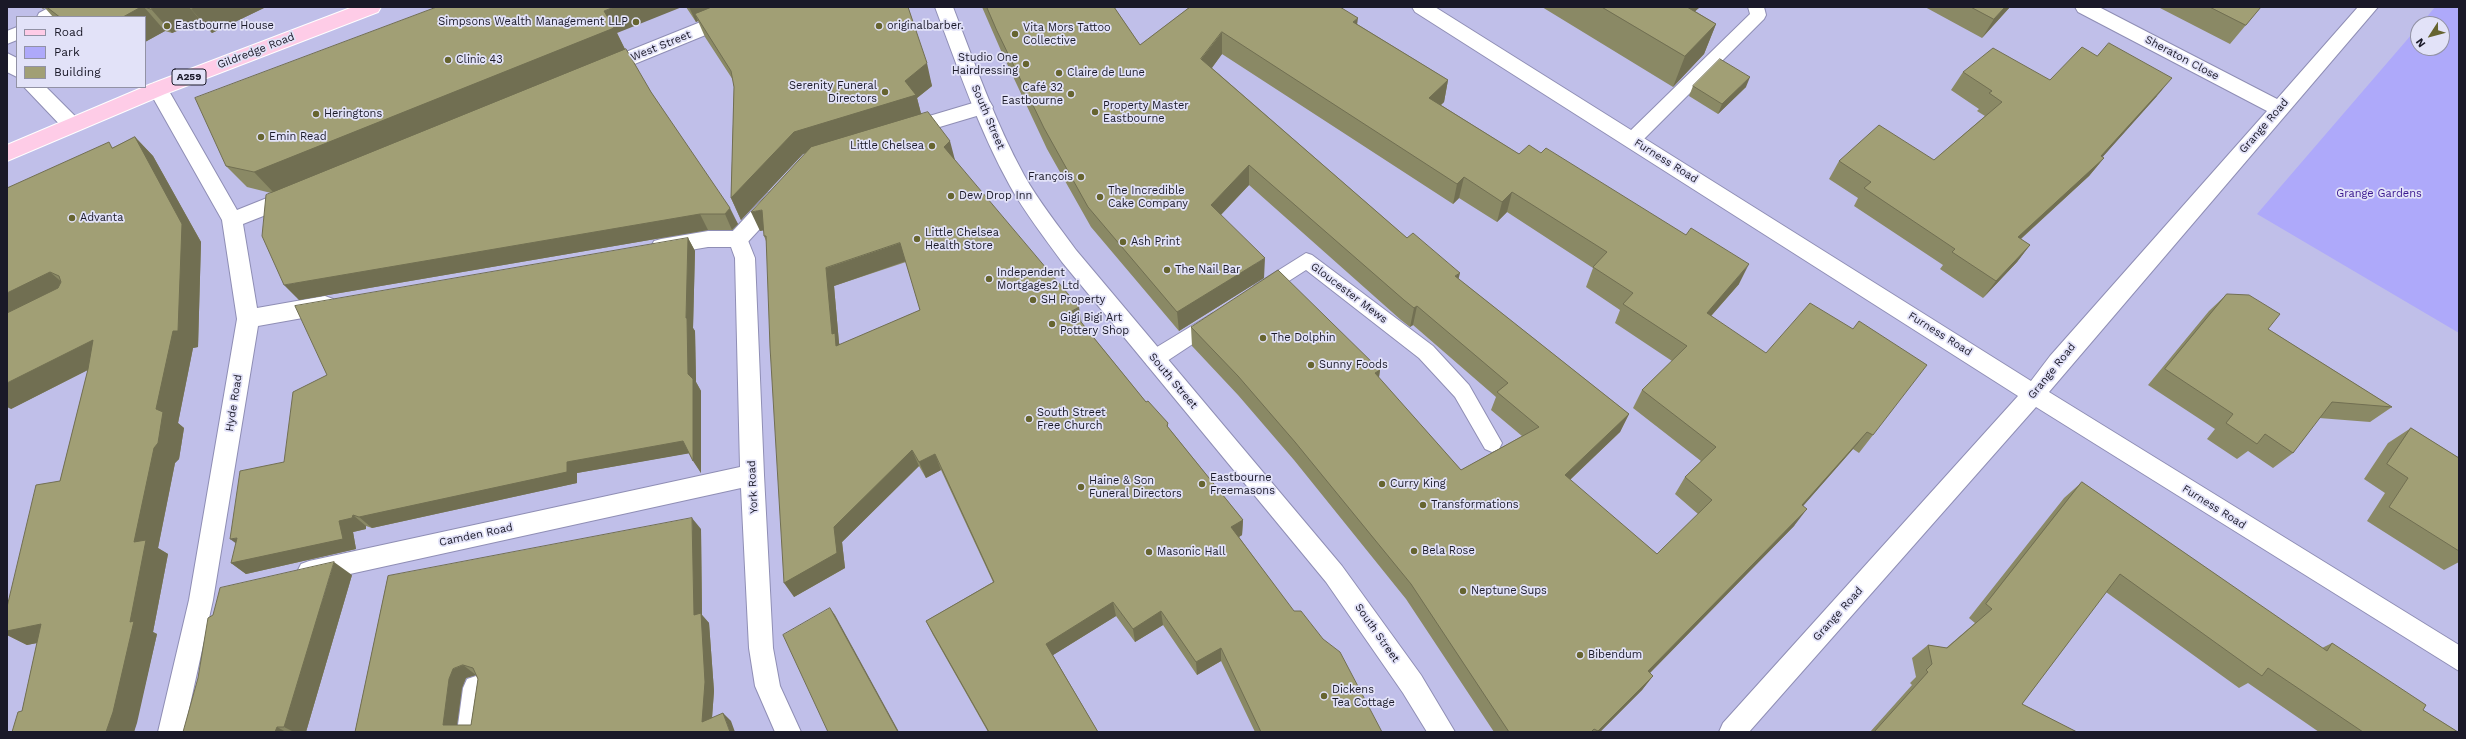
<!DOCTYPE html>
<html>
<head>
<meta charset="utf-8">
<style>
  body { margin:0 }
  #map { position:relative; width:2466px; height:739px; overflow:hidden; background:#c0bfe9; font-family:"Work Sans",sans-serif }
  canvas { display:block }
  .frame { position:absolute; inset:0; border:8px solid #1a1928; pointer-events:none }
  .legend { position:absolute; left:16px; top:16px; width:130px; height:72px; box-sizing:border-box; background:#e2e2f8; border:1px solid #9292a5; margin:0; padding:5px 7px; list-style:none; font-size:12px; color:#1a1928 }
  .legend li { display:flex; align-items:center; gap:8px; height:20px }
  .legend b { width:20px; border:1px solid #9292a5 }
  .north { position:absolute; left:2410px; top:16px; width:40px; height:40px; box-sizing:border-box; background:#e2e2f8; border:1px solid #9292a5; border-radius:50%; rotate:234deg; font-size:11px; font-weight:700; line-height:16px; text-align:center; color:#1a1928 }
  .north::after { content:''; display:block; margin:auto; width:14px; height:18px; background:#666430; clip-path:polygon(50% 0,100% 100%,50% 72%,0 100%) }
</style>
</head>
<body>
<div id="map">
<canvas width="2466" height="739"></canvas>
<div class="frame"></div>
<ul class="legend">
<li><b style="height:5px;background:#fecce7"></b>Road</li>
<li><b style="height:11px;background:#aea9fa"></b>Park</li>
<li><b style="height:11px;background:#a19f75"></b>Building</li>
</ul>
<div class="north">N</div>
</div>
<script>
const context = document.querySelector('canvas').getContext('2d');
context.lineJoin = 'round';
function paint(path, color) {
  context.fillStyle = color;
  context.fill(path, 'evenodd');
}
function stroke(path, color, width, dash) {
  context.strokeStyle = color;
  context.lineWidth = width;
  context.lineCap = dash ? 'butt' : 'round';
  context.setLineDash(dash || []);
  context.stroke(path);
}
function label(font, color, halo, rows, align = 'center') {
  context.font = font + ' "Work Sans",sans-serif';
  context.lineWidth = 3.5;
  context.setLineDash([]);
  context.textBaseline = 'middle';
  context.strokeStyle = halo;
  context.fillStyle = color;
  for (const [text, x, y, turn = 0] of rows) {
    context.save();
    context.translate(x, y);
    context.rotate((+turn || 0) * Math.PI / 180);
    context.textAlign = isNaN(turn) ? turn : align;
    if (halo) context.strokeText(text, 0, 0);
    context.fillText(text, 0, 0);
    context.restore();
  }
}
paint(new Path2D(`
  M 2435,7 L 2454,7 L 2459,9 L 2459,333 L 2257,214 L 2418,27 L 2418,48 L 2442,48 L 2442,24 L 2421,24 Z`), '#aea9fa');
const service = new Path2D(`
  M 50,7 L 71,7 C 64,19 49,17 37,17 L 39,13 Z
  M 1748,7 L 1764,7 L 1766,15 L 1764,19 L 1638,145 L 1632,146 L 1626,145 L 1623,140 L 1626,135 L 1750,14 Z
  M 17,27 L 17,40 L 7,44 L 7,31 Z
  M 1306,253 L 1312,255 L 1433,346 L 1469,385 L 1502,443 L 1499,449 L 1492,452 L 1485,449 L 1455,397 L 1419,358 L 1306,270 L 1267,295 L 1261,297 L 1255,295 L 1252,290 L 1255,285 Z
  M 1213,313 L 1220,316 L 1222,321 L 1220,326 L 1161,365 L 1154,367 L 1147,365 L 1145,359 L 1147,353 Z`);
const pedestrian = new Path2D(`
  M 983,100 L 990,102 L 993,107 L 990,112 L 906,137 L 899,135 L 896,130 L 899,125 Z
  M 775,191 L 782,193 L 785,199 L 782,205 L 745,245 L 738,247 L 731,245 L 728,239 L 731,233 L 768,193 Z`);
const minor = new Path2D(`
  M 738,7 L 765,7 L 762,12 L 610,74 L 603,76 L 596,74 L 593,69 L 596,64 Z
  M 1412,7 L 1435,7 L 2031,381 L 2050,356 L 2267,111 L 2078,12 L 2075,7 L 2099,7 L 2277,99 L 2358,7 L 2378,7 L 2049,392 L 2459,645 L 2459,671 L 2036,407 L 1749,732 L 1719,732 L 1723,723 L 2018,396 L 1415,12 Z
  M 7,53 L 17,58 L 17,77 L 7,72 Z
  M 158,82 L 165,84 L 237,210 L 292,188 L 299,190 L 302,196 L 299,202 L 243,224 L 257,308 L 325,296 L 333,299 L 336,305 L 333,311 L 325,314 L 258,326 L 213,600 L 184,732 L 158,732 L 189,600 L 237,319 L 222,220 L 148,89 L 151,84 Z
  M 24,87 L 46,87 L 78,119 L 81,124 L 78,129 L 71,131 L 64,129 Z
  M 708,231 L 738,231 L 745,233 L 755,258 L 764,475 L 773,648 L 780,686 L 801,732 L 775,732 L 755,686 L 749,648 L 741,488 L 309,583 L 301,580 L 297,572 L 301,564 L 309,561 L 740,467 L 735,258 L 731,247 L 708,247 L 661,255 L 654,253 L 651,247 L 654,241 L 661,239 Z
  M 476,676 L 485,679 L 489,688 L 483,732 L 457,732 L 463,688 L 467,679 Z`);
const tertiary = new Path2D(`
  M 935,7 L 953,7 C 975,64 995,122 1024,175 C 1039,202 1058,225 1076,250 L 1342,566 L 1421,675 L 1455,732 L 1427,732 L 1403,693 L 1326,582 L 1062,262 C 1044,237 1025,213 1010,186 C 979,130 958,68 935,7 Z`);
const primary = new Path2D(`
  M 353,7 L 381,7 L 378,12 L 165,94 L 7,161 L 7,145 L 151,84 Z`);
stroke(service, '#8f8eb5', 2);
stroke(pedestrian, '#8f8eb5', 2);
stroke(minor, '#8f8eb5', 2);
stroke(tertiary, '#8f8eb5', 2);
stroke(primary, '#fff', 2);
paint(service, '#fff');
paint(pedestrian, '#fff');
paint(minor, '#fff');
paint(tertiary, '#fff');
paint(primary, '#fecce7');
paint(new Path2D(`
  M 40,7 L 266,7 L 212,33 L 201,21 L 172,33 L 165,31 L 145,42 L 145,17 L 53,17 L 45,8 L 43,9 Z
  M 686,7 L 908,7 L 932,86 L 917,98 L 921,114 L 955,160 L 1082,323 L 1146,402 L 1168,423 L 1168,427 L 1243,520 L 1242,535 L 1239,537 L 1382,732 L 1255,732 L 1221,661 L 1197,675 L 1163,625 L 1135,642 L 1116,616 L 1053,655 L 1098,732 L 988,732 L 933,635 L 926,621 L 993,582 L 941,470 L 926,478 L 919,466 L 842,542 L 845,568 L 794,597 L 766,241 L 764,236 L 764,230 L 760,231 L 806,153 L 803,154 L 741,220 L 731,198 L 734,87 L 733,80 L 705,37 L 698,21 L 696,22 ZM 906,262 L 920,310 L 840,345 L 839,343 L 834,286 Z
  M 982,7 L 1114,7 L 1140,45 L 1190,7 L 1357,24 L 1448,80 L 1444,102 L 1441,105 L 1519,154 L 1739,284 L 1711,316 L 1873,435 L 1859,453 L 1853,449 L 1803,506 L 1794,526 L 1650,673 L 1653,676 L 1642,690 L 1600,732 L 1494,732 L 1406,599 L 1294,460 L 1238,395 L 1192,346 L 1191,327 L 1380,370 L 1379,378 L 1461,470 L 1522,436 L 1491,410 L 1496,397 L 1413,325 L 1410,327 L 1401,320 L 1249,185 L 1221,215 L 1264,278 L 1179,331 L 1091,227 L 1047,149 L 1002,53 ZM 1222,54 L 1453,204 L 1459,198 L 1497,222 L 1507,212 L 1593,268 L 1586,287 L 1620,310 L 1615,323 L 1672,361 L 1642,390 L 1633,408 L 1701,461 L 1685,477 L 1675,494 L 1698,514 L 1657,554 L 1570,480 L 1620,432 L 1629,414 L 1407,238 L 1212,68 Z
  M 1542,7 L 1700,7 L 1695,11 L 1716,24 L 1704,54 L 1673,87 Z
  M 1925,7 L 2010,7 L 1982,38 Z
  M 2158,7 L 2261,7 L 2230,44 Z
  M 617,33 L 625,50 L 651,92 L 738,224 L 732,230 L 708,230 L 299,300 L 271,193 L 247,187 L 226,166 Z
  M 1963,72 L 2050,80 L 2157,96 L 2102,157 L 2104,158 L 2089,176 L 2021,239 L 2030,245 L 2017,262 L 1983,298 L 1940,269 L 1943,265 L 1854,206 L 1858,198 L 1829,179 L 1839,161 L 1934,160 L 1985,116 L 1977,111 L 1979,109 L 1951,90 Z
  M 1693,86 L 1746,87 L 1718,114 L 1689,96 Z
  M 135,137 L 153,156 L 201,242 L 198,347 L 193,348 L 178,423 L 184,428 L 179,459 L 175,463 L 158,548 L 168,554 L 153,632 L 157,634 L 134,732 L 12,732 L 22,711 L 37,643 L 27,645 L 7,635 L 7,607 L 60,481 L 88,370 L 11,409 L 7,188 L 114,147 Z
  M 688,238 L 695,251 L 693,328 L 695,331 L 696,382 L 701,391 L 701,473 L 689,453 L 577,473 L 577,483 L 372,528 L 366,526 L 366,529 L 353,532 L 356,549 L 246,574 L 231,563 L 284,462 Z
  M 2227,294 L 2268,329 L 2392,407 L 2370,422 L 2319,418 L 2293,453 L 2273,468 L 2248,451 L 2237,459 L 2207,439 L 2215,429 L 2148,385 L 2209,311 Z
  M 2411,428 L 2459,458 L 2459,562 L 2444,570 L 2367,521 L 2385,493 L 2364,479 L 2388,443 Z
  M 2082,482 L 2322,648 L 2332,643 L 2423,710 L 2458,732 L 2319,732 L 2248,683 L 2239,688 L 2106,592 L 2022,704 L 2077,732 L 1870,732 L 1912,685 L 1910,683 L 1916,677 L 1912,658 L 1928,645 L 1946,648 L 1975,623 L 1969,618 L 2064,498 Z
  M 701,529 L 702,615 L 709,623 L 714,691 L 712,718 L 731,721 L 355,732 L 388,576 ZM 476,675 L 478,679 L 471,725 L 457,725 L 462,688 L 466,678 Z
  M 352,575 L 306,732 L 183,732 Z`), '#8a8965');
paint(new Path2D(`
  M 141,7 L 144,7 L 165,31 L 145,42 L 145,17 L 123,17 Z
  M 155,7 L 189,7 L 201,21 L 172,33 L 151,9 Z
  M 195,7 L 266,7 L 212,33 L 191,9 Z
  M 614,7 L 682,7 L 617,33 L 626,51 L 274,193 L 254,172 L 604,11 Z
  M 689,7 L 734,7 L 695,14 L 698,21 L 696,22 Z
  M 1680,7 L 1700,7 L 1670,34 Z
  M 2005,7 L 2010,7 L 1982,38 L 1994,19 Z
  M 1358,18 L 1355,40 L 1353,22 Z
  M 1716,24 L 1704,54 L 1673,87 L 1685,56 Z
  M 1222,32 L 1222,54 L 1202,81 L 1201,59 Z
  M 927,63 L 932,86 L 917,98 L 922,117 L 803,154 L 741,220 L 731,198 L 794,132 L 905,81 Z
  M 1750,77 L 1746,87 L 1718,114 L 1722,104 Z
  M 2172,78 L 2157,96 L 2092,169 L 2104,158 L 2089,176 L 2004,254 L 2018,237 L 2101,156 Z
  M 1448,80 L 1444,102 L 1425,119 L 1429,98 Z
  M 135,137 L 153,156 L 201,242 L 198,347 L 193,348 L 178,423 L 184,428 L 179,459 L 175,463 L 158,548 L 168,554 L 153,632 L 157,634 L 137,723 L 134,732 L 106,732 L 130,622 L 134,542 L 156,409 Z
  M 950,141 L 955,160 L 949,167 L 944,147 Z
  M 1249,165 L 1249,185 L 1211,225 L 1211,205 Z
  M 1464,177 L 1459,198 L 1453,204 L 1457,184 Z
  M 1512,192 L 1507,212 L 1497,222 L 1502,202 Z
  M 730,208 L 738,224 L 732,230 L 725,214 Z
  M 762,210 L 771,229 L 760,231 L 751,212 Z
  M 700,214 L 708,230 L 299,300 L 284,285 Z
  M 688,238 L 695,251 L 693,328 L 695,331 L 696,382 L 701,391 L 701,473 L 693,461 L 688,374 L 686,318 Z
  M 900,243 L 906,261 L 834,286 L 839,343 L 842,351 L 836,346 L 832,334 L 826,268 Z
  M 2030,245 L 2017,262 L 1983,298 L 1996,281 Z
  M 1265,258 L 1264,278 L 1179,331 L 1177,312 Z
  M 1749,264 L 1739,284 L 1697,332 L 1707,313 Z
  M 50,272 L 71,290 L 7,321 L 7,293 Z
  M 1460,273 L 1455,293 L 1455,276 Z
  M 1417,306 L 1413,325 L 1410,327 L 1414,308 Z
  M 1079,307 L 1082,325 L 1072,311 Z
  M 93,340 L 115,356 L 11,409 L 7,407 L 7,383 Z
  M 1380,370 L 1377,389 L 1375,373 Z
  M 1629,414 L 1620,432 L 1557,492 L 1565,475 Z
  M 1867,432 L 1853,449 L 1789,522 L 1802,505 Z
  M 683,441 L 691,453 L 577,473 L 577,483 L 372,528 L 359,517 L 567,462 Z
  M 912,450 L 919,466 L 842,542 L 845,568 L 794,597 L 784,583 L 834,527 Z
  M 935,454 L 941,470 L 926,478 L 919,462 Z
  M 1807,509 L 1794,526 L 1638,685 L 1648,671 Z
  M 353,515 L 366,526 L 366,529 L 353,532 L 356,549 L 246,574 L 231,563 Z
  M 692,518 L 701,529 L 702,615 L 709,623 L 714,691 L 711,731 L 702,722 L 694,615 Z
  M 1243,520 L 1242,535 L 1231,542 L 1231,527 Z
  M 237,538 L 245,550 L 230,539 Z
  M 334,562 L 352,575 L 306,732 L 294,732 L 284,727 Z
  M 1113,602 L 1116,616 L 1050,657 L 1046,644 Z
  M 830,608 L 835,615 L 899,732 L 898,732 Z
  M 1161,611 L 1163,625 L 1135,642 L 1133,629 Z
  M 41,624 L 67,637 L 27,645 L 7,635 L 7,631 Z
  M 1221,648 L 1221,661 L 1197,675 L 1196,662 Z
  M 463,665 L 476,675 L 466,678 L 462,688 L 456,732 L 443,725 L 449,679 L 453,669 Z
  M 1653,676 L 1642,690 L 1600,732 L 1597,732 Z
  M 723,713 L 731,721 L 735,732 L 730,732 Z
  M 277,727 L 286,732 L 275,732 Z`), '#716f52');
const building = new Path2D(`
  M 47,7 L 141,7 L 123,17 L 60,17 Z
  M 145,7 L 155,7 L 151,9 Z
  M 437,7 L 614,7 L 604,11 L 614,28 L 254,172 L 226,166 L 195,98 Z
  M 712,7 L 908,7 L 927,63 L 905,81 L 916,95 L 794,132 L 731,198 L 734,87 L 731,71 L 695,14 Z
  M 987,7 L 1114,7 L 1140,45 L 1190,7 L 1340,7 L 1358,18 L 1353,22 L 1448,80 L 1429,98 L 1519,154 L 1529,145 L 1541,153 L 1546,148 L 1686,235 L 1691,228 L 1749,264 L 1707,313 L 1766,353 L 1810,303 L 1853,329 L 1859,321 L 1927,365 L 1873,435 L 1867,432 L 1802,505 L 1807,509 L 1648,671 L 1653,676 L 1598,731 L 1594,729 L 1591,732 L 1509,732 L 1411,584 L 1295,442 L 1238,376 L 1191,327 L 1278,270 L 1380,370 L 1375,373 L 1461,470 L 1539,427 L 1497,392 L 1508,383 L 1417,306 L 1414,308 L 1404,300 L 1249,165 L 1211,205 L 1265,258 L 1177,312 L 1088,207 L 1044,128 L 997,31 ZM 1222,32 L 1457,184 L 1464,177 L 1502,202 L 1512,192 L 1607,252 L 1593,267 L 1633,293 L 1623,304 L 1687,346 L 1642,390 L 1716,447 L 1685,477 L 1712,500 L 1657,554 L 1565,475 L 1629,414 L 1455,276 L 1460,273 L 1413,233 L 1407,238 L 1201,59 Z
  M 1602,7 L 1687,7 L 1716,24 L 1685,56 Z
  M 1971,7 L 2005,7 L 1994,19 Z
  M 2210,7 L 2261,7 L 2246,25 Z
  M 2109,43 L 2172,78 L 2101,156 L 2104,158 L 2018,237 L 2030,245 L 1996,281 L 1952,252 L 1955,249 L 1864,188 L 1871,182 L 1839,161 L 1879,125 L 1934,160 L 2002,102 L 1989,93 L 1992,91 L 1963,72 L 1993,48 L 2050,80 L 2082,47 L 2097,56 Z
  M 626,49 L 651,92 L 730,208 L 725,214 L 700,214 L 284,285 L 262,236 L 266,195 Z
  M 1720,59 L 1750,77 L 1722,104 L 1693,86 Z
  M 928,112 L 950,141 L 944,147 L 1079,307 L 1072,311 L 1146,402 L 1148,401 L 1168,423 L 1167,426 L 1243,520 L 1231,527 L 1294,611 L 1301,611 L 1323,639 L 1340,652 L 1382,732 L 1261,732 L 1221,648 L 1196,662 L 1161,611 L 1133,629 L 1113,602 L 1046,644 L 1098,732 L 989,732 L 926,621 L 994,582 L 935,454 L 919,462 L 912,450 L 834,527 L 837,553 L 784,583 L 770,347 L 766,236 L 764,236 L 762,210 L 751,212 L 811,147 ZM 900,243 L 920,310 L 836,346 L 835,333 L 832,334 L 826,268 Z
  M 135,137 L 182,224 L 178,331 L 173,331 L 156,409 L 163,412 L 158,443 L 154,448 L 134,542 L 146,540 L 130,622 L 134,621 L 113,712 L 106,732 L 12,732 L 18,712 L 22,711 L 41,624 L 7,631 L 7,607 L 36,485 L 60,481 L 88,369 L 93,340 L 7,383 L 7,313 L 58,288 L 61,282 L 59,276 L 50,272 L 7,293 L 7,188 L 109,142 L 112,148 Z
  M 688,238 L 686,318 L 687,318 L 688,374 L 693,379 L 693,461 L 683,441 L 567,462 L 567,472 L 359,517 L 353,515 L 352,518 L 339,521 L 343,539 L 231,563 L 237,538 L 230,539 L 240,471 L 284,462 L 293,392 L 327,375 L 295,306 Z
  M 2227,294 L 2249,295 L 2280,314 L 2268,329 L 2392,407 L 2332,402 L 2293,453 L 2265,434 L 2257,444 L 2226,423 L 2233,414 L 2165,369 Z
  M 2411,428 L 2459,458 L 2459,551 L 2389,507 L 2408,478 L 2387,464 Z
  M 2082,482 L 2327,651 L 2332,643 L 2426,705 L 2423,710 L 2458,732 L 2363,732 L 2268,668 L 2262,676 L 2120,574 L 2022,704 L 2077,732 L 1874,732 L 1928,672 L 1926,670 L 1932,664 L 1928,645 L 1947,648 L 1992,609 L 1986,604 Z
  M 692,518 L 694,615 L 701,613 L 705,682 L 702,722 L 723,713 L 730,732 L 355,732 L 388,576 ZM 463,665 L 473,668 L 478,679 L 471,725 L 443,725 L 449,679 L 453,669 Z
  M 334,562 L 284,727 L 277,727 L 275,732 L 183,732 L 198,678 L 208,618 L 213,615 L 220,588 Z
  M 830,608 L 898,732 L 828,732 L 783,635 Z`);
paint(building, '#a19f75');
stroke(building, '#716f52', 1);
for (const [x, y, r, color] of [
  [636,22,4,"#666430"],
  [167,26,4,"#666430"],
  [879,26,4,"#666430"],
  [1015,34,4,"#666430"],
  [448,60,4,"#666430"],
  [1026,64,4,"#666430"],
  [1059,73,4,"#666430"],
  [885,92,4,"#666430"],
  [1071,94,4,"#666430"],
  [1095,112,4,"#666430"],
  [316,114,4,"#666430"],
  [261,137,4,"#666430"],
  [932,146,4,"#666430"],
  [1081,177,4,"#666430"],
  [951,196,4,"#666430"],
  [1100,197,4,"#666430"],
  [72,218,4,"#666430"],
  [917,239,4,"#666430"],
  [1123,242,4,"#666430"],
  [1167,270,4,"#666430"],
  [989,279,4,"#666430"],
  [1033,300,4,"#666430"],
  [1052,324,4,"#666430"],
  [1263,338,4,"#666430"],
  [1311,365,4,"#666430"],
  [1029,419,4,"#666430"],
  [1202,484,4,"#666430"],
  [1382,484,4,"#666430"],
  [1081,487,4,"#666430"],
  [1423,505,4,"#666430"],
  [1414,551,4,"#666430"],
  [1149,552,4,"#666430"],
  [1463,591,4,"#666430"],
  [1580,655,4,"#666430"],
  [1324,696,4,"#666430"]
]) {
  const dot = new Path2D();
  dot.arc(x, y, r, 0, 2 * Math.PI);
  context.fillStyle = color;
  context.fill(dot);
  stroke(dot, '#e2e2f8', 1.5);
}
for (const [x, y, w] of [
  [189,77,34]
]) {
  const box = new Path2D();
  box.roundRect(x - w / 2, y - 8, w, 16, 3);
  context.fillStyle = '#e2e2f8';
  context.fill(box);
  stroke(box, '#1a1928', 1);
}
label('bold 10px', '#1a1928', null, [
  ["A259",189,77]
]);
label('11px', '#1a1928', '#e2e2f8', [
  ["Simpsons Wealth Management LLP",628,22,"right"],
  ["Eastbourne House",175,26],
  ["originalbarber.",887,26],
  ["Vita Mors Tattoo",1023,28],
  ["Collective",1023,41],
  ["Studio One",1018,58,"right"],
  ["Hairdressing",1018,71,"right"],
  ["Clinic 43",456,60],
  ["Claire de Lune",1067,73],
  ["Serenity Funeral",877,86,"right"],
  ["Directors",877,99,"right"],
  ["Café 32",1063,88,"right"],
  ["Eastbourne",1063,101,"right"],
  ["Property Master",1103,106],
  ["Eastbourne",1103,119],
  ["Heringtons",324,114],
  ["Emin Read",269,137],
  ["Little Chelsea",924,146,"right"],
  ["François",1073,177,"right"],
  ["The Incredible",1108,191],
  ["Cake Company",1108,204],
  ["Dew Drop Inn",959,196],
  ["Advanta",80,218],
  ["Little Chelsea",925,233],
  ["Health Store",925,246],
  ["Ash Print",1131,242],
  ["The Nail Bar",1175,270],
  ["Independent",997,273],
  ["Mortgages2 Ltd",997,286],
  ["SH Property",1041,300],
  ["Gigi Bigi Art",1060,318],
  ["Pottery Shop",1060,331],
  ["The Dolphin",1271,338],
  ["Sunny Foods",1319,365],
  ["South Street",1037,413],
  ["Free Church",1037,426],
  ["Eastbourne",1210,478],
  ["Freemasons",1210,491],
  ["Haine & Son",1089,481],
  ["Funeral Directors",1089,494],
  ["Curry King",1390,484],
  ["Transformations",1431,505],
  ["Bela Rose",1422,551],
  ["Masonic Hall",1157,552],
  ["Neptune Sups",1471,591],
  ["Bibendum",1588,655],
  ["Dickens",1332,690],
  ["Tea Cottage",1332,703]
], 'left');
label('11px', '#1a1928', '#e2e2f8', [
  ["West Street",661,46,-22],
  ["Gildredge Road",256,51,-21],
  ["Sheraton Close",2182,58,28],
  ["South Street",988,117,67],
  ["Grange Road",2264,126,-49],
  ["Furness Road",1666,161,32],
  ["Gloucester Mews",1349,293,37],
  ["Furness Road",1940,334,32],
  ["Grange Road",2052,371,-51],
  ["South Street",1173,381,50],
  ["Hyde Road",234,403,-81],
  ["York Road",753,487,-93],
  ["Furness Road",2214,507,32],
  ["Camden Road",476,535,-12],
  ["Grange Road",1838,614,-48],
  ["South Street",1377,633,55]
]);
label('11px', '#3a178e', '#e2e2f8', [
  ["Grange Gardens",2379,194]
]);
</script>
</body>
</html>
